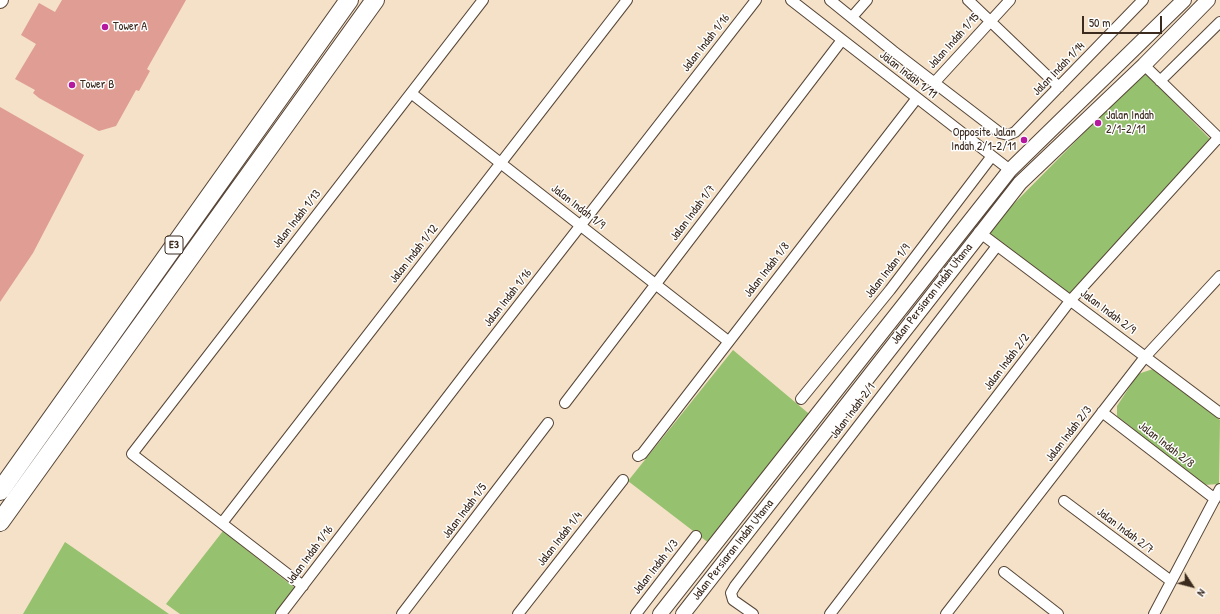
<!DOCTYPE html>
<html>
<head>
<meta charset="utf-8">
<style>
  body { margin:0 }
  #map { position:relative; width:1220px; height:614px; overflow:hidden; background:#f4e1c7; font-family:"Patrick Hand",sans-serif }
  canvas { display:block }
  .north { position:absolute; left:1172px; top:566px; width:40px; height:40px; -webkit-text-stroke:3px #fff; paint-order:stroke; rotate:126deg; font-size:11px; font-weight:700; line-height:16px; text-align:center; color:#3b2a1e }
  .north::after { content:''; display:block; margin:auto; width:14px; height:18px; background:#3b2a1e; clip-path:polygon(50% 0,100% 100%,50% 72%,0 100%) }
  .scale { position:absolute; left:1082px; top:16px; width:80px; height:18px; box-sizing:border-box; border:2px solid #3b2a1e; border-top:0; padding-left:5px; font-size:12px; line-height:14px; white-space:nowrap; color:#3b2a1e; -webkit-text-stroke:3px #fff; paint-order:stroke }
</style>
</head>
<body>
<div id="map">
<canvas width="1220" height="614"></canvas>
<div class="north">N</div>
<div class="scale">50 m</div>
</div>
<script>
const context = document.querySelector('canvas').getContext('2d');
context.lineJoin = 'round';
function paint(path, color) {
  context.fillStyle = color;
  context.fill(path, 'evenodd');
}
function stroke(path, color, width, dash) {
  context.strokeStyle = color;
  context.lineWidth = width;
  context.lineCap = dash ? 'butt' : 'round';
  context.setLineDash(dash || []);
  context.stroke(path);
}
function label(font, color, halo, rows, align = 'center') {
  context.font = font + ' "Patrick Hand",sans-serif';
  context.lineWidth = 3;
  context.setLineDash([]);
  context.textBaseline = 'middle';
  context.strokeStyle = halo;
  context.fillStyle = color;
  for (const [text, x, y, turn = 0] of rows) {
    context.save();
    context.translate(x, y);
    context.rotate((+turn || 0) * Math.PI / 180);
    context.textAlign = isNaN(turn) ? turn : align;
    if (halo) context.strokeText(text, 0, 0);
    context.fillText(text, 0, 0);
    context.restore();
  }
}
paint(new Path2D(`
  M 1144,72 L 1210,139 L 1070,294 L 986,232 Z
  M 733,350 L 814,418 L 714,547 L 628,481 Z
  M 1153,369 L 1220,420 L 1219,484 L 1203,485 L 1117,416 L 1117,406 L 1138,374 Z
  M 223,531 L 295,588 L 275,614 L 180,614 L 166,604 Z
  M 65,542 L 169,614 L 23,614 Z`), '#96c16e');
paint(new Path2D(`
  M 62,0 L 186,0 L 147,69 L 150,71 L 139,91 L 136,90 L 116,126 L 99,131 L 39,98 L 33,93 L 35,90 L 15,79 L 36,44 L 21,35 L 39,3 L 55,12 Z
  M 0,107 L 84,155 L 33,253 L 0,302 Z`), '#df9d93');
const street = new Path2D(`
  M 791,0 L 1010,170
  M 830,0 L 893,51 L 1000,133 L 1008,135 L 1015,132 L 1143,0
  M 968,0 L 1059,87
  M 852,17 L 867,0
  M 1144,65 L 1220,139
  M 1160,81 L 1220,22
  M 934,83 L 1010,0
  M 411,93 L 728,341
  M 979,232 L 1220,413
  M 801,399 L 890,290 L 992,156
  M 565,403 L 842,40
  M 1102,412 L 1215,499
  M 638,456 L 642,454 L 917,98
  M 1064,501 L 1171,581
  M 222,523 L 627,0
  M 1004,572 L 1058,614
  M 303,586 L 132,454 L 483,0
  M 281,614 L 472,365 L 756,0
  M 402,614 L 548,423
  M 518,614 L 623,480
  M 636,614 L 696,536
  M 753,614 L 733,600 L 731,593 L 735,586 L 997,246
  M 830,614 L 1070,301 L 1218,138
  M 946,614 L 1145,357 L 1220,276
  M 1154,614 L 1220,489`);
const secondary = new Path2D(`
  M 0,1 L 1,0
  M 660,614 L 1010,170 L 1184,0
  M 683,614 L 1020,183 L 1144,65 L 1208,0`);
const highway = new Path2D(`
  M 0,491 L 349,0
  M 0,522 L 375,0`);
stroke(street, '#574537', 12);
stroke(secondary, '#574537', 16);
stroke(highway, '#574537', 20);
stroke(street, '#fff', 10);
stroke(secondary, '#fff', 14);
stroke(highway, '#fff', 18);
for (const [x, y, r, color] of [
  [105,27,4,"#b5179e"],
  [72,85,4,"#b5179e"],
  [1098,123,4,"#b5179e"],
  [1024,140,4,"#b5179e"]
]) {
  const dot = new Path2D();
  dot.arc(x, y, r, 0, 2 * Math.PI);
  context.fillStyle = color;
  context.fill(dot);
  stroke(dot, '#fff', 1.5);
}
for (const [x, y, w] of [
  [174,245,18]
]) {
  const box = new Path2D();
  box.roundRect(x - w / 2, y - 9, w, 18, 3);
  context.fillStyle = '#fff';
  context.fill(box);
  stroke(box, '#3b2a1e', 1);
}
label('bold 11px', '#3b2a1e', null, [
  ["E3",174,245]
]);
label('12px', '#3b2a1e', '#fff', [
  ["Tower A",113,27],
  ["Tower B",80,85],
  ["Jalan Indah",1106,116],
  ["2/1-2/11",1106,130],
  ["Opposite Jalan",1016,133,"right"],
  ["Indah 2/1-2/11",1016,147,"right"]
], 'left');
label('12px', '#3b2a1e', '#fff', [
  ["Jalan Indah 1/15",954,41,-48],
  ["Jalan Indah 1/16",706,43,-52],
  ["Jalan Indah 1/14",1059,69,-46],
  ["Jalan Indah 1/11",908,75,38],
  ["Jalan Indah 1/9",578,207,38],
  ["Jalan Indah 1/7",693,213,-53],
  ["Jalan Indah 1/13",297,219,-52],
  ["Jalan Indah 1/12",414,254,-52],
  ["Jalan Indah 1/8",767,270,-52],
  ["Jalan Indan 1/9",888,271,-52],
  ["Jalan Persiaran Indah Utama",932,294,-52],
  ["Jalan Indah 1/16",508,298,-52],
  ["Jalan Indah 2/9",1108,312,37],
  ["Jalan Indah 2/2",1007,362,-53],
  ["Jalan Indah 2/1",853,411,-53],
  ["Jalan Indah 2/3",1069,434,-52],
  ["Jalan Indah 2/8",1166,445,38],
  ["Jalan Indah 1/5",465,511,-53],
  ["Jalan Indah 2/7",1125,531,37],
  ["Jalan Indah 1/4",560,539,-52],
  ["Jalan Persiaran Indah Utama",733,550,-52],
  ["Jalan Indah 1/16",310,555,-53],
  ["Jalan Indah 1/3",656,567,-52]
]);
</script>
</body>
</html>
